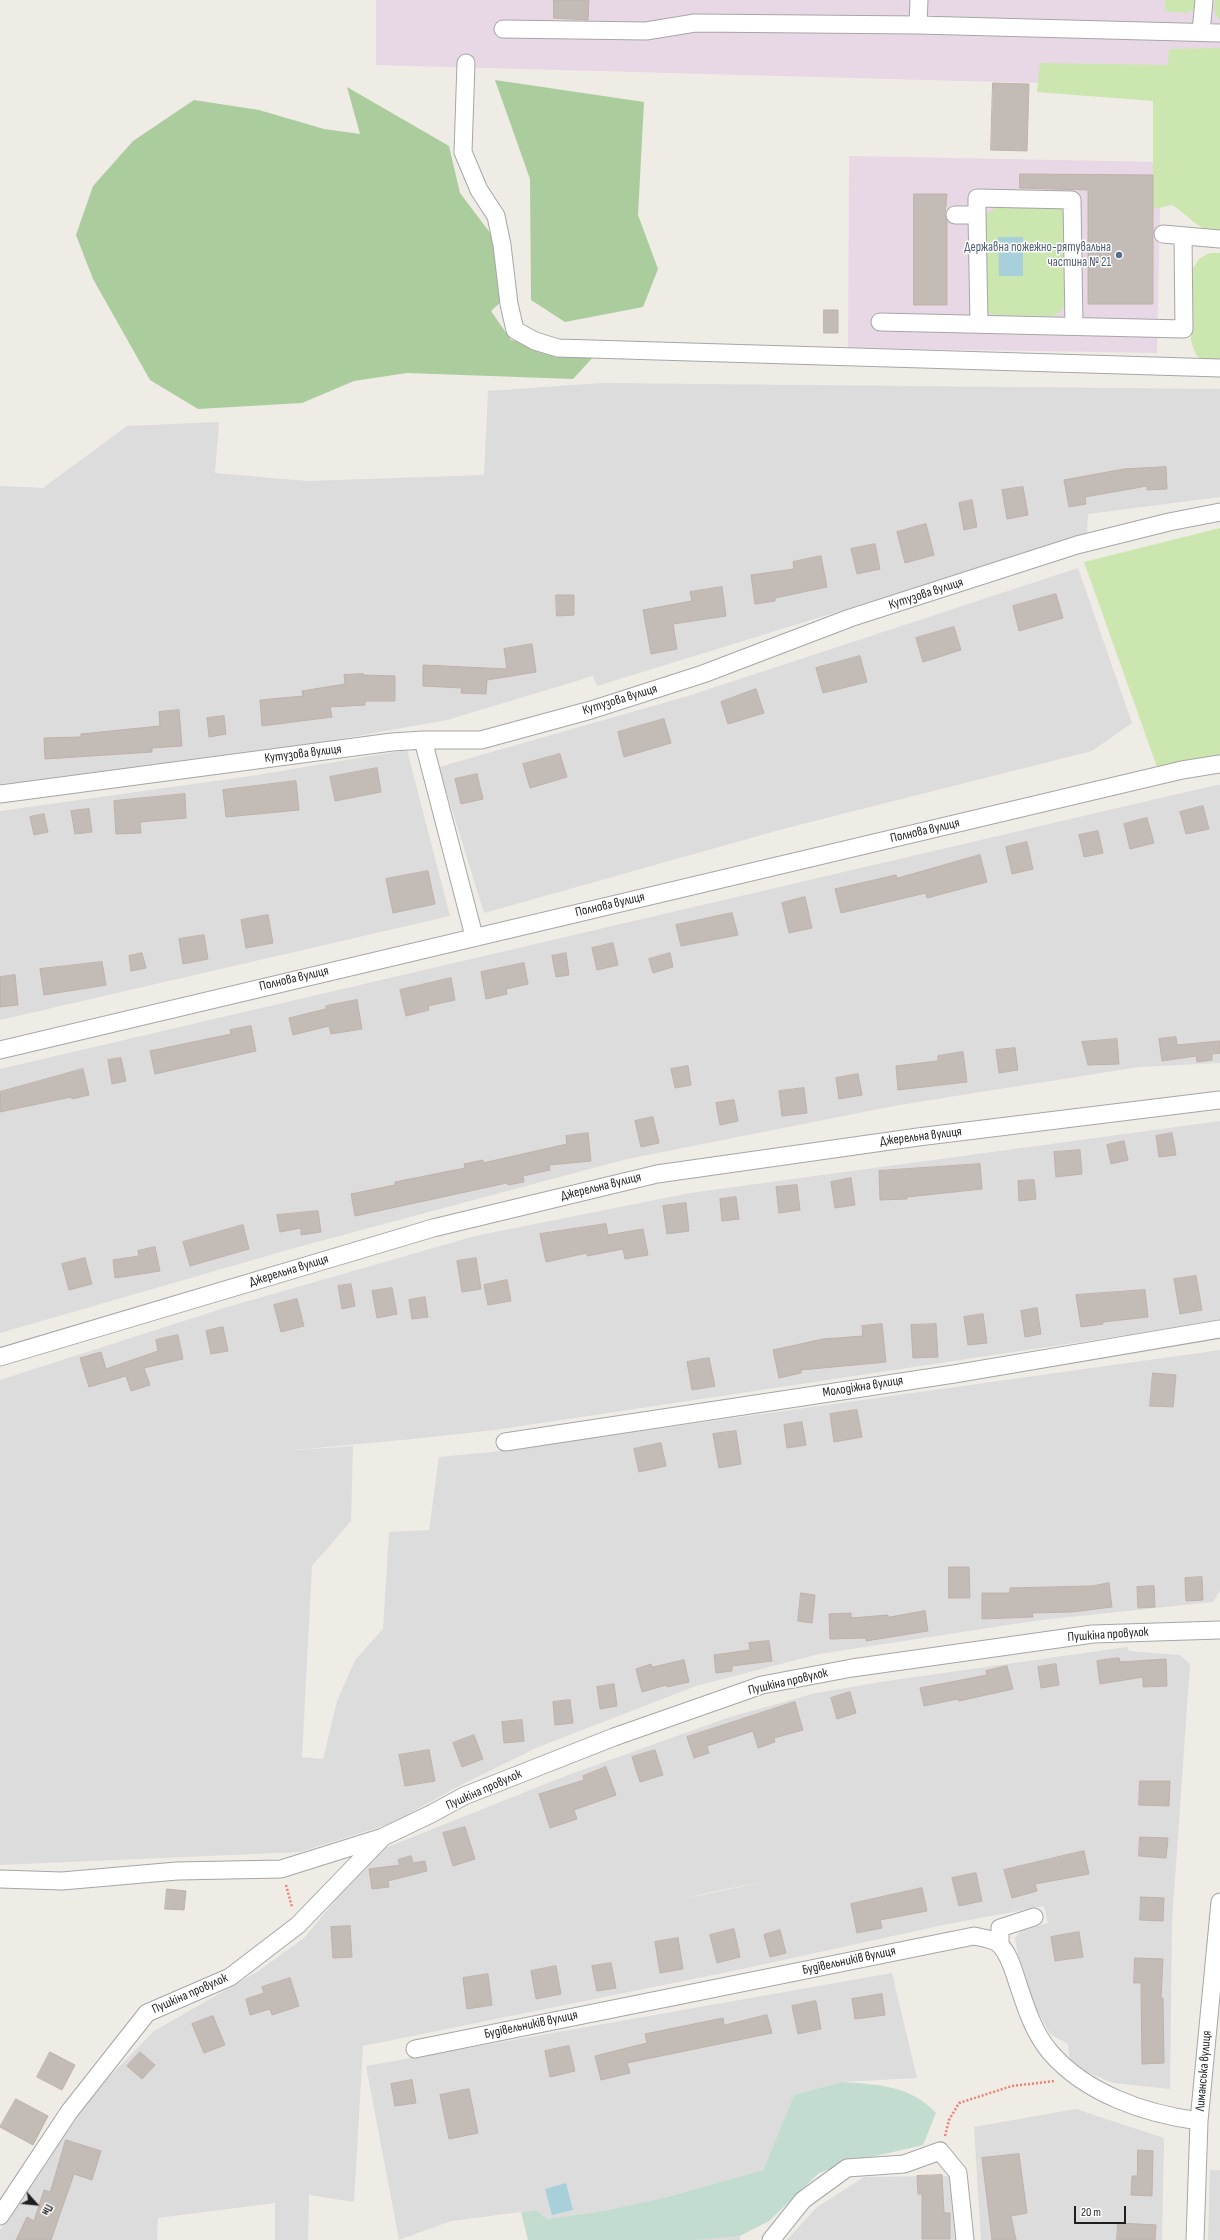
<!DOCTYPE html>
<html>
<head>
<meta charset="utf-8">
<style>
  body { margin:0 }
  #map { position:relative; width:1220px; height:2240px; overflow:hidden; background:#efece5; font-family:"Sofia Sans Condensed",sans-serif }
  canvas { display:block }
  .north { position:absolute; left:16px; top:2184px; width:40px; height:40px; -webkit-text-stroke:3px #fff; paint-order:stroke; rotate:117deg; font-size:11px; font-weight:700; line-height:16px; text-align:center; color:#1f1f1f }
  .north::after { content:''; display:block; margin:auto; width:14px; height:18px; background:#1f1f1f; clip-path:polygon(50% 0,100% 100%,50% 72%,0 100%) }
  .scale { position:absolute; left:1074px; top:2206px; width:52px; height:18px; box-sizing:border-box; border:2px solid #1f1f1f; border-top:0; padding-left:5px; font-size:12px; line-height:14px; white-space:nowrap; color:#1f1f1f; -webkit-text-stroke:3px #fff; paint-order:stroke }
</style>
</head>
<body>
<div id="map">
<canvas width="1220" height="2240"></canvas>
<div class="north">Пн</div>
<div class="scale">20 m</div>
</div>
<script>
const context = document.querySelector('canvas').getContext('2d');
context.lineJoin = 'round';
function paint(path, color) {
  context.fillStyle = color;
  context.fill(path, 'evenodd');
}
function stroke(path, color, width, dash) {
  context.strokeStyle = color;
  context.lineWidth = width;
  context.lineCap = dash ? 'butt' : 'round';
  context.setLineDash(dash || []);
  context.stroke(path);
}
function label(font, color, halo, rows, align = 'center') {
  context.font = font + ' "Sofia Sans Condensed",sans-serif';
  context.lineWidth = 3;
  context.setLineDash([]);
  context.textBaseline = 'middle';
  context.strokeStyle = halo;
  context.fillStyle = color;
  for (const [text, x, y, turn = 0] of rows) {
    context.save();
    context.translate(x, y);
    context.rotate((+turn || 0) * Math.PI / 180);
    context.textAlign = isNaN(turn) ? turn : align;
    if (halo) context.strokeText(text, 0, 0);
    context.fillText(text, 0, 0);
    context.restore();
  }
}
paint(new Path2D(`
  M 602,383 L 1220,389 L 1220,497 L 1088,514 L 1087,535 L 597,686 L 593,676 L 447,720 L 295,747 L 0,789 L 0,486 L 43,488 L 127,426 L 219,422 L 215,473 L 307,481 L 484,475 L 488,391 Z
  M 1078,568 L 1132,723 L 1092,751 L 783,829 L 484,913 L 439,767 L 688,696 Z
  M 407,750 L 450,916 L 0,1020 L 0,811 L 251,776 Z
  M 1216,785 L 1220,785 L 1220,1063 L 1139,1067 L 899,1105 L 627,1159 L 298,1247 L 0,1333 L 0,1069 Z
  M 1220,1121 L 1220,1321 L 495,1430 L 413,1439 L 283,1451 L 353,1446 L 351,1521 L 312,1566 L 302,1757 L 323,1759 L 337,1701 L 355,1660 L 383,1629 L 389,1532 L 429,1530 L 439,1457 L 491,1452 L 1220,1350 L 1220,1591 L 1213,1602 L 1041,1620 L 819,1654 L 696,1686 L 536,1748 L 455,1788 L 393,1823 L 300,1852 L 0,1865 L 0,1380 L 224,1308 L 475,1236 L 690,1193 Z
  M 1127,1647 L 1129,1651 L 1180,1655 L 1190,1664 L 1172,1922 L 1170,2089 L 1113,2083 L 1070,2065 L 1068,2044 L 1050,2034 L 1030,1997 L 1020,1968 L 1015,1938 L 1021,1931 L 1048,1923 L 1044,1906 L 943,1925 L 747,1968 L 363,2046 L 354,2202 L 309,2195 L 308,2240 L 275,2240 L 275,2203 L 158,2218 L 157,2240 L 0,2240 L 0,2230 L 80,2113 L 101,2085 L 154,2031 L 257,1972 L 304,1938 L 352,1880 L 385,1848 L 568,1775 L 730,1717 L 816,1693 L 887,1681 ZM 764,1882 L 684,1899 L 711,1892 Z
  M 892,1973 L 917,2078 L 842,2082 L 794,2095 L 763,2170 L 624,2209 L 547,2219 L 536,2210 L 451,2221 L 399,2240 L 366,2066 Z
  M 1076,2109 L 1164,2138 L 1162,2240 L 981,2240 L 974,2127 Z
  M 1210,2170 L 1220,2170 L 1220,2240 L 1208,2240 Z
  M 953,2176 L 956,2240 L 787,2240 L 817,2207 L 864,2177 Z
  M 740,2236 L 740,2240 L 695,2240 L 703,2237 Z`), '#dddcdc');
paint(new Path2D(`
  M 376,0 L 1220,0 L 1220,88 L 376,65 Z
  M 849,156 L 1161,162 L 1157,353 L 848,348 Z`), '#e8d8e5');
paint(new Path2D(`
  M 1165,0 L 1203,0 L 1200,7 L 1187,13 L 1165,11 Z
  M 1215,0 L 1220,0 L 1220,21 L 1214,11 Z
  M 1220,48 L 1220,233 C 1201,233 1187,214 1172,205 L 1153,209 L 1153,101 L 1037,92 L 1040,63 L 1168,65 L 1169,49 Z
  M 998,206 L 1057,207 L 1064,209 L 1066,216 L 1065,306 L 1060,312 L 1053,316 L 996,315 L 989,313 L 984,305 L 984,222 L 987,213 Z
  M 1209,253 L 1220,253 L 1220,361 L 1201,359 L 1196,355 L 1191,341 L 1191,271 L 1199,259 Z
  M 1220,528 L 1220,757 L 1157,767 L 1084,562 Z`), '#cbe6ae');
paint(new Path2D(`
  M 495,80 L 644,102 L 638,215 L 658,269 L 643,307 L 565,322 L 531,300 L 530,179 Z
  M 347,87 L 449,146 L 460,193 L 494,238 L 502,301 L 491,311 L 511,340 L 596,354 L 573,379 L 407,373 L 354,381 L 302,403 L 198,409 L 150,380 L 93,279 L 76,235 L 93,186 L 133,141 L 194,100 L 259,110 L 324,129 L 360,134 Z`), '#abcc9d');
paint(new Path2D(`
  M 842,2082 C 877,2084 912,2086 936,2113 L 923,2145 L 850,2162 L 819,2173 L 769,2221 L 740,2236 L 695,2240 L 528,2240 L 521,2212 L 536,2210 L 547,2219 L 605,2211 L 667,2197 L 763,2170 L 794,2095 Z`), '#c3dcd0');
paint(new Path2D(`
  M 998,237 L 1023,237 L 1023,276 L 999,276 Z
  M 566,2183 L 573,2210 L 552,2215 L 545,2189 Z`), '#a8d0da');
const building = new Path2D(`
  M 554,0 L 589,0 L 588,20 L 554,18 Z
  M 993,83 L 1029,84 L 1027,151 L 991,150 Z
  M 1020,174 L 1153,175 L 1153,304 L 1088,304 L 1088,190 L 1020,188 Z
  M 914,194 L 947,194 L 945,215 L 947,221 L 947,305 L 914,305 Z
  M 824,310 L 838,310 L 838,333 L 824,333 Z
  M 1166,467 L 1167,489 L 1147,490 L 1147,486 L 1085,497 L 1086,504 L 1069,507 L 1064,480 L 1124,469 Z
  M 1023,487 L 1028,515 L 1007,519 L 1002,490 Z
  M 972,500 L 977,527 L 964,530 L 959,503 Z
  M 926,524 L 934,555 L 905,563 L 897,532 Z
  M 875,544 L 880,569 L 857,574 L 851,549 Z
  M 821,556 L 827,587 L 775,598 L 775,601 L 755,604 L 751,575 L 794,569 L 793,562 Z
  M 722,587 L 726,616 L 673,624 L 677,649 L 651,654 L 643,610 L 692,601 L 690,592 Z
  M 1056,594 L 1063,618 L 1019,631 L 1013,606 Z
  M 556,595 L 574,595 L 574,615 L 557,616 Z
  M 954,627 L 961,650 L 923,662 L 916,638 Z
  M 532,644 L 536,672 L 487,680 L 486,694 L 461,693 L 462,688 L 423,686 L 423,665 L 507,669 L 504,649 Z
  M 860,656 L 867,682 L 823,693 L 816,668 Z
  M 363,674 L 363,675 L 395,676 L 395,701 L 365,701 L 365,705 L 330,707 L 332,717 L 262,726 L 260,700 L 303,696 L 302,691 L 345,684 L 344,675 Z
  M 756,689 L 764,713 L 728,724 L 721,702 Z
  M 179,710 L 182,746 L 152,748 L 152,752 L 45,759 L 44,738 L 81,737 L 81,734 L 160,726 L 159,712 Z
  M 224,716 L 226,734 L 209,737 L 207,718 Z
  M 664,719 L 671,743 L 624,757 L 618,732 Z
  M 560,754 L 567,777 L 530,788 L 523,764 Z
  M 377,768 L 381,792 L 335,801 L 330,777 Z
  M 477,774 L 483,799 L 461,804 L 455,779 Z
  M 296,781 L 299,810 L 226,817 L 223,790 Z
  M 185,794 L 186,818 L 140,822 L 141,833 L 116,834 L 114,801 Z
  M 1203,806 L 1209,829 L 1186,834 L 1180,812 Z
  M 89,809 L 92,832 L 75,834 L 71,811 Z
  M 44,814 L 48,832 L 34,835 L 30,817 Z
  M 1147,818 L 1154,843 L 1130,849 L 1124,824 Z
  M 1098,831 L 1103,853 L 1084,857 L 1079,835 Z
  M 1027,842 L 1033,869 L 1012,874 L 1006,847 Z
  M 980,855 L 987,882 L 927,898 L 926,893 L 841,913 L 835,889 L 896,875 L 897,878 Z
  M 428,871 L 435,904 L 393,913 L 386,879 Z
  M 805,897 L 812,928 L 789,933 L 782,903 Z
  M 732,913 L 738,935 L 681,946 L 676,925 Z
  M 268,915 L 273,943 L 246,948 L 241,920 Z
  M 204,935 L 208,959 L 183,964 L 179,939 Z
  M 613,943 L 618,965 L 597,970 L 592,948 Z
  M 142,953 L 146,968 L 131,971 L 129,956 Z
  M 566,953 L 569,975 L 556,977 L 552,956 Z
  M 670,953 L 673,967 L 653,973 L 649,959 Z
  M 102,962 L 106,985 L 44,995 L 40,969 Z
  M 524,963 L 528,984 L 506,989 L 507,994 L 486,999 L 481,972 Z
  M 15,975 L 18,1005 L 0,1007 L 0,977 Z
  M 451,978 L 455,1000 L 428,1006 L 429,1010 L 406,1016 L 400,990 Z
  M 357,1000 L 362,1029 L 331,1034 L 329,1026 L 293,1035 L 289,1018 L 326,1009 L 326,1006 Z
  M 251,1026 L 256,1051 L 155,1074 L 150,1051 L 231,1034 L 230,1030 Z
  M 1176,1037 L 1177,1045 L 1220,1041 L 1220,1053 L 1212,1054 L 1212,1060 L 1197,1062 L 1196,1056 L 1162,1061 L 1159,1039 Z
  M 1117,1039 L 1119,1064 L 1088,1065 L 1082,1042 Z
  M 1015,1048 L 1018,1070 L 999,1073 L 996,1050 Z
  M 963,1052 L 967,1082 L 898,1090 L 896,1066 L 938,1061 L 938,1056 Z
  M 121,1058 L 126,1081 L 112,1084 L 108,1060 Z
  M 688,1066 L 691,1085 L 675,1088 L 671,1069 Z
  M 83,1069 L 89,1095 L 72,1099 L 71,1097 L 0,1112 L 0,1092 Z
  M 858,1074 L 862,1095 L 839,1099 L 836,1078 Z
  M 804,1088 L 807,1113 L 782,1116 L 779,1091 Z
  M 734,1100 L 738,1121 L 720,1125 L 716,1103 Z
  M 653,1117 L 659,1143 L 641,1147 L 635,1121 Z
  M 588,1133 L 591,1161 L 549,1165 L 550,1170 L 523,1176 L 524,1182 L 508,1185 L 507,1183 L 355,1216 L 351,1194 L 395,1185 L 395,1182 L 465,1168 L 464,1164 L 483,1160 L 483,1163 L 567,1144 L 566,1136 Z
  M 1172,1133 L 1176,1155 L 1159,1157 L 1156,1136 Z
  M 1124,1141 L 1128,1160 L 1111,1164 L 1107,1145 Z
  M 1080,1150 L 1082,1174 L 1056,1177 L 1054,1152 Z
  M 980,1164 L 982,1189 L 907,1197 L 907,1199 L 880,1200 L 879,1171 Z
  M 851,1178 L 855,1205 L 835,1208 L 831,1182 Z
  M 1034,1180 L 1036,1199 L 1019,1201 L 1018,1181 Z
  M 797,1185 L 800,1210 L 779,1213 L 776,1187 Z
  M 736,1197 L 739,1219 L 722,1221 L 720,1199 Z
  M 686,1203 L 689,1231 L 667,1234 L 663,1206 Z
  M 318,1211 L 321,1232 L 301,1235 L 301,1228 L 280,1232 L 277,1215 Z
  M 606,1224 L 608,1235 L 643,1229 L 648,1255 L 625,1259 L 623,1249 L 587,1256 L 587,1253 L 546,1262 L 540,1234 Z
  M 243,1225 L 249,1249 L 190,1266 L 183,1242 Z
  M 155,1247 L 160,1271 L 115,1278 L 113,1260 L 139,1256 L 138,1251 Z
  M 85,1258 L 92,1284 L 69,1290 L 62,1264 Z
  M 476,1258 L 481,1289 L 462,1292 L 457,1261 Z
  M 1196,1276 L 1202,1310 L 1180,1314 L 1174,1279 Z
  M 507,1280 L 511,1301 L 488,1305 L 484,1285 Z
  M 351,1284 L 355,1306 L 342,1309 L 338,1286 Z
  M 392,1288 L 397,1314 L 377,1318 L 372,1291 Z
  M 1145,1290 L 1148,1317 L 1103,1322 L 1103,1324 L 1081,1327 L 1076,1295 Z
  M 425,1297 L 428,1317 L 412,1319 L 409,1300 Z
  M 297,1299 L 304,1326 L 281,1332 L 274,1305 Z
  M 1037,1308 L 1041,1334 L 1025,1337 L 1021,1311 Z
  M 983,1314 L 987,1343 L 968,1345 L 964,1317 Z
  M 882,1324 L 886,1362 L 801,1370 L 801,1373 L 779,1378 L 773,1350 L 823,1339 L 863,1336 L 862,1326 Z
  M 936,1324 L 938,1357 L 913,1358 L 911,1325 Z
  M 223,1327 L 228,1351 L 211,1354 L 206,1331 Z
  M 178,1335 L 183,1359 L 144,1368 L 150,1385 L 131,1391 L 126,1376 L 89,1387 L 80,1358 L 101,1352 L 106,1369 L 158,1351 L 156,1340 Z
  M 709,1358 L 715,1386 L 692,1390 L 687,1362 Z
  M 1153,1373 L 1176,1375 L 1173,1407 L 1150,1406 Z
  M 857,1410 L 862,1437 L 834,1442 L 830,1414 Z
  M 802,1422 L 806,1445 L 787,1448 L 784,1425 Z
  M 736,1431 L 741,1464 L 719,1468 L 713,1434 Z
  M 661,1443 L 666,1466 L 639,1472 L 634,1449 Z
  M 949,1567 L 969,1567 L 970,1598 L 949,1598 Z
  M 1202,1577 L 1203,1600 L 1186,1601 L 1185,1578 Z
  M 1109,1583 L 1112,1607 L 1072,1612 L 1032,1613 L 1033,1617 L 982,1619 L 982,1593 L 1010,1593 L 1010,1588 L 1092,1586 Z
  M 1154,1586 L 1155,1607 L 1138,1608 L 1137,1587 Z
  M 801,1593 L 815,1595 L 812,1623 L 798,1621 Z
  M 925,1611 L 928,1631 L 866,1641 L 866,1638 L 830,1639 L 829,1614 L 851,1613 L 851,1618 L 888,1615 L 888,1617 Z
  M 769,1641 L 772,1661 L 732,1666 L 732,1671 L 716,1673 L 714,1655 L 750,1650 L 749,1643 Z
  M 1119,1658 L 1120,1662 L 1166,1659 L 1167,1686 L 1143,1687 L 1143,1677 L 1100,1684 L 1097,1661 Z
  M 684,1660 L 689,1682 L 667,1687 L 666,1685 L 642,1692 L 636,1669 L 651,1664 L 652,1667 Z
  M 1056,1664 L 1059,1685 L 1041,1688 L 1038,1667 Z
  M 1007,1666 L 1013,1689 L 959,1701 L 958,1699 L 924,1706 L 920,1688 L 987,1675 L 986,1671 Z
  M 614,1684 L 617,1706 L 600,1709 L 597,1687 Z
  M 850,1692 L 856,1713 L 837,1719 L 831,1698 Z
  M 570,1700 L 573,1723 L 555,1725 L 553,1702 Z
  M 795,1702 L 803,1730 L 774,1738 L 775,1742 L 758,1748 L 753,1731 L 707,1746 L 709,1753 L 694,1758 L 687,1737 Z
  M 522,1720 L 524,1741 L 504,1743 L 502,1722 Z
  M 474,1735 L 483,1759 L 462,1767 L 453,1743 Z
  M 429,1750 L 435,1781 L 405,1786 L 399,1755 Z
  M 655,1750 L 663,1775 L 640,1782 L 632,1757 Z
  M 606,1767 L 616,1795 L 574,1810 L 577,1819 L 550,1828 L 539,1794 L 584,1780 L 583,1776 Z
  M 1140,1781 L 1170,1781 L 1169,1806 L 1139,1805 Z
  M 465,1827 L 475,1859 L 453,1866 L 443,1833 Z
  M 1140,1837 L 1168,1838 L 1166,1858 L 1139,1856 Z
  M 1084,1851 L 1089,1874 L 1035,1884 L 1037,1891 L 1012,1898 L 1004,1870 Z
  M 411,1856 L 413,1863 L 425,1861 L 427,1871 L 388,1881 L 389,1887 L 372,1889 L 369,1869 L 400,1865 L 398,1860 Z
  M 976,1873 L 982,1901 L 959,1906 L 952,1878 Z
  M 922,1888 L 927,1911 L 880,1920 L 882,1928 L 857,1933 L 851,1904 Z
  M 167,1889 L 186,1891 L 184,1910 L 165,1909 Z
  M 1141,1897 L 1164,1898 L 1163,1921 L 1140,1920 Z
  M 350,1926 L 352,1957 L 333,1958 L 331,1927 Z
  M 734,1929 L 740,1957 L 717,1963 L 710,1935 Z
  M 780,1930 L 786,1953 L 770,1957 L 764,1935 Z
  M 1079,1932 L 1083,1957 L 1055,1961 L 1051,1937 Z
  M 678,1938 L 683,1969 L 660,1973 L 655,1942 Z
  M 1135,1958 L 1163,1959 L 1161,1998 L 1163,1998 L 1164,2063 L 1142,2064 L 1141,1983 L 1134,1983 Z
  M 611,1963 L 616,1988 L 597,1991 L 592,1966 Z
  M 556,1966 L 561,1994 L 536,1999 L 531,1971 Z
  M 488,1974 L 492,2005 L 467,2009 L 463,1978 Z
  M 290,1978 L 299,2006 L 272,2015 L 270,2009 L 250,2015 L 246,1999 L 264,1993 L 262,1987 Z
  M 882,1994 L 885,2015 L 855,2019 L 852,1999 Z
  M 816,2001 L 821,2029 L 798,2034 L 792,2006 Z
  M 767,2015 L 772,2033 L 627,2063 L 630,2073 L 601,2080 L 595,2056 L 647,2043 L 645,2034 L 723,2018 L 724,2025 Z
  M 213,2016 L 225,2045 L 204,2053 L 192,2024 Z
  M 569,2046 L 575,2071 L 550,2077 L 545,2051 Z
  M 50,2052 L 75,2065 L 62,2090 L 37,2077 Z
  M 140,2052 L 155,2065 L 142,2079 L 127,2066 Z
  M 412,2080 L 416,2103 L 395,2106 L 391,2084 Z
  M 469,2089 L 478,2133 L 449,2139 L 440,2095 Z
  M 16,2099 L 48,2116 L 33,2145 L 0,2127 Z
  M 66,2140 L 101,2151 L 92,2180 L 74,2174 L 51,2240 L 16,2240 L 27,2217 L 34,2221 L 44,2190 L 50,2192 Z
  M 1138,2150 L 1153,2151 L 1152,2196 L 1131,2195 L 1132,2176 L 1137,2176 Z
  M 1019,2154 L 1027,2213 L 1011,2216 L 1016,2240 L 992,2240 L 982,2158 Z
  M 942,2175 L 944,2213 L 950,2213 L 950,2239 L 922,2239 L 922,2194 L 918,2194 L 917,2176 Z
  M 1118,2223 L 1156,2225 L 1155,2240 L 1117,2240 Z`);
paint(building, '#c3bbb5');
stroke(building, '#c0b2a9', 1);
const minor = new Path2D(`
  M 918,25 L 919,0
  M 503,29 L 646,31 L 695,23 L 918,25 L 1220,33
  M 1201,32 L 1204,0
  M 466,63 L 463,152 L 479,190 L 496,216 L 502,245 L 509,304 L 515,330 L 535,341 L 558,348 L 1220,368
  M 955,215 L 977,215 L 979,324
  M 977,215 L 977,198 L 1072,200 L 1074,326
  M 1163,234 L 1220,239
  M 880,322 L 1184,329 L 1183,236
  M 423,740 L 474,936
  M 0,794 L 392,742 L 423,740 L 481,740 L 591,710 L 703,674 L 850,618 L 1077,545 L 1169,522 L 1220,512
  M 0,1050 L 1182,770 L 1220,764
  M 0,1357 L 433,1228 L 657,1174 L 918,1137 L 1220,1100
  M 505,1442 L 954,1374 L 1220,1329
  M 0,1879 L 62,1881 L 177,1871 L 281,1869 L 380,1838
  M 1000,1944 L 1000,1928 L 1034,1917
  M 415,2049 L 974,1936 C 982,1938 994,1939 1000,1945 C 1009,1954 1013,1969 1017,1981 C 1025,2005 1033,2032 1050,2052 C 1086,2094 1146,2114 1199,2121
  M 0,2216 L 69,2112 L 147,2013 L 230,1977 L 298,1925 L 383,1837 L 431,1814 L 464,1796 L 614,1737 L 762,1685 L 852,1668 L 1093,1634 L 1220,1630
  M 771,2240 L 803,2200 L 847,2168 L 904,2164 L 940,2151 L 958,2173 L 965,2240
  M 1195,2240 L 1199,2121 L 1220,1902`);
stroke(minor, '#a6a6a6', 19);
stroke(new Path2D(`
  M 286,1885 L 292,1907
  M 945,2136 L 949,2120 L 959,2103 L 1012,2086 L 1055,2081`), '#f27e74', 2.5, [2, 2]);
stroke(minor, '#fff', 17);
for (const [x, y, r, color] of [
  [1119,255,4,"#5c6f8a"]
]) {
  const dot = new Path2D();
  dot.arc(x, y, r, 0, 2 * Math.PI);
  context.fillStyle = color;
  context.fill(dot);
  stroke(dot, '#fff', 1.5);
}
label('13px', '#4e5e75', '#fff', [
  ["Державна пожежно-рятувальна",1111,248],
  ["частина № 21",1111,263]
], 'right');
label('13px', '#1f1f1f', '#fff', [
  ["Кутузова вулиця",926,594,-18],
  ["Кутузова вулиця",620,700,-17],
  ["Кутузова вулиця",303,754,-7],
  ["Полнова вулиця",925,831,-13],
  ["Полнова вулиця",610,905,-13],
  ["Полнова вулиця",294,979,-13],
  ["Джерельна вулиця",921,1137,-7],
  ["Джерельна вулиця",601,1187,-14],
  ["Джерельна вулиця",289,1271,-17],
  ["Молодіжна вулиця",863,1387,-9],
  ["Пушкіна провулок",1108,1635,-4],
  ["Пушкіна провулок",788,1682,-13],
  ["Пушкіна провулок",484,1790,-24],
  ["Будівельників вулиця",849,1961,-12],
  ["Пушкіна провулок",190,1994,-24],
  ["Будівельників вулиця",531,2025,-12],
  ["Лиманська вулиця",1204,2071,-85]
]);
</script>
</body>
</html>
